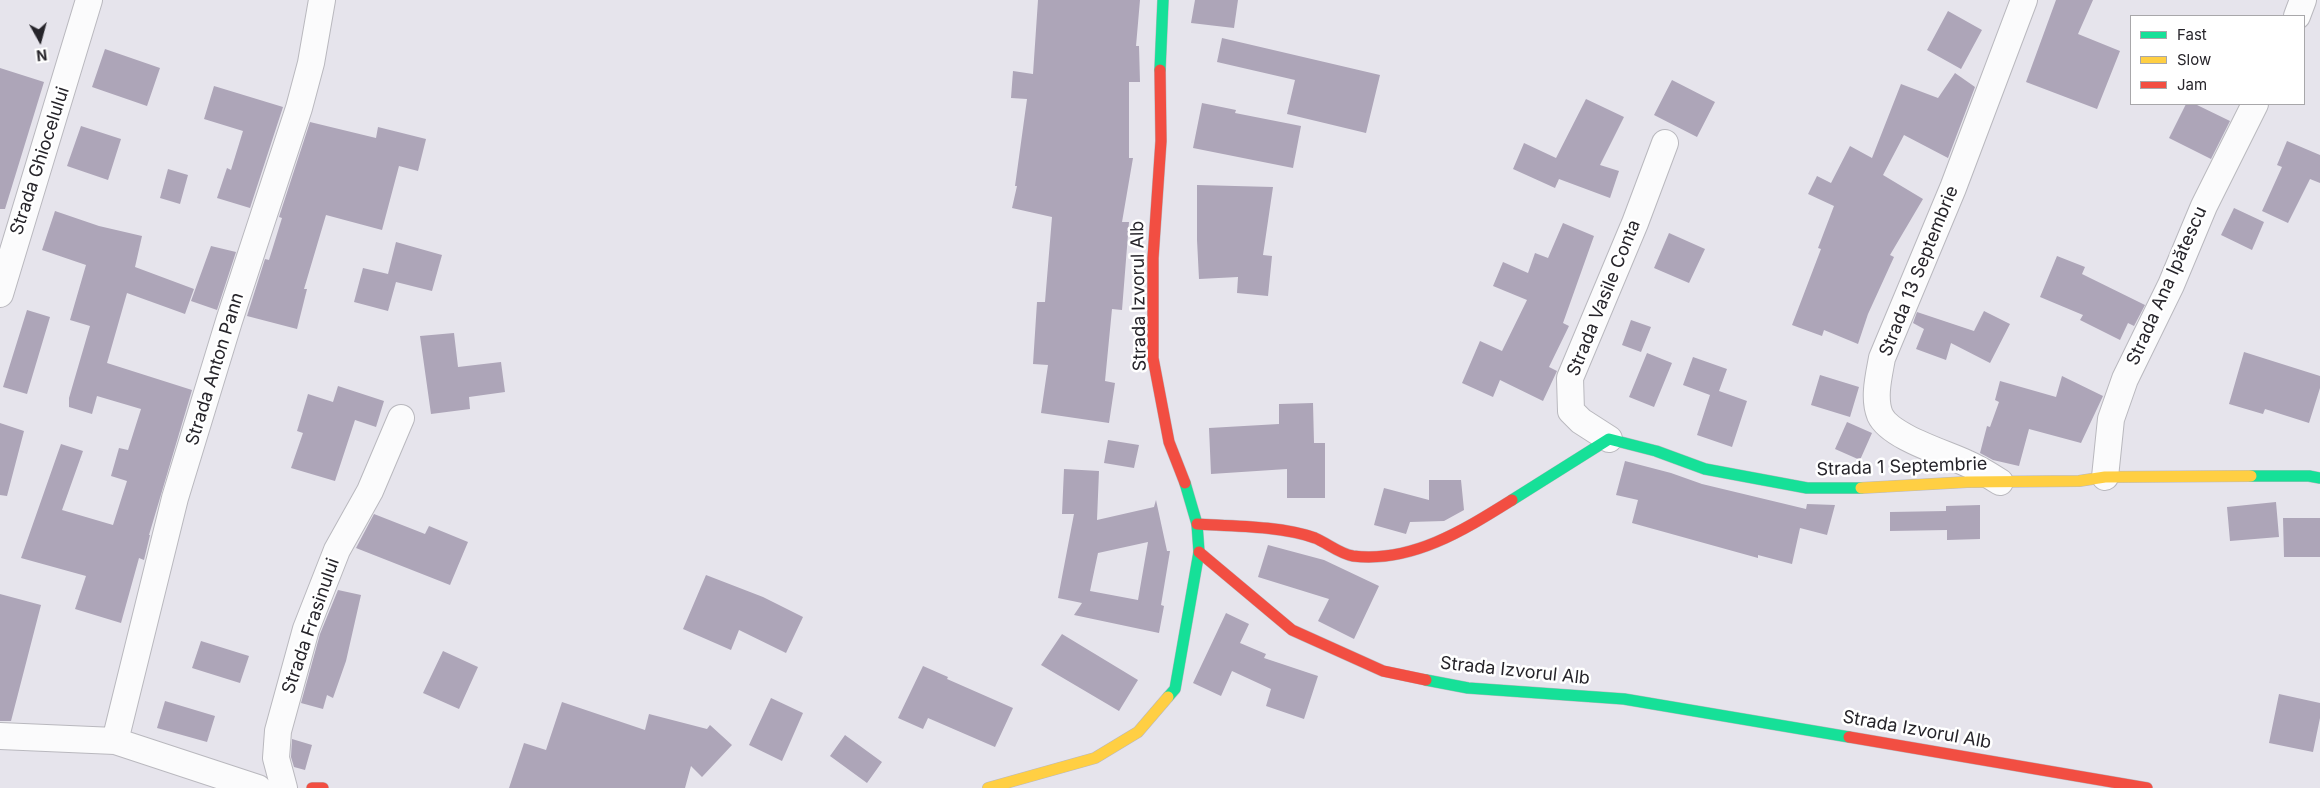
<!DOCTYPE html>
<html>
<head>
<meta charset="utf-8">
<style>
  body { margin:0 }
  #map { position:relative; width:2320px; height:788px; overflow:hidden; background:#e6e4ec; font-family:Inter,sans-serif }
  canvas { display:block }
  .legend { position:absolute; left:2130px; top:15px; width:175px; height:90px; box-sizing:border-box; background:#fff; border:1px solid #a8a7aa; margin:0; padding:6px 9px; list-style:none; font-size:15px; color:#26242a }
  .legend li { display:flex; align-items:center; gap:10px; height:25px }
  .legend b { width:25px; border:1px solid #a8a7aa }
  .north { position:absolute; left:15px; top:15px; width:50px; height:50px; -webkit-text-stroke:4px #fff; paint-order:stroke; rotate:173deg; font-size:14px; font-weight:700; line-height:20px; text-align:center; color:#26242a }
  .north::after { content:''; display:block; margin:auto; width:18px; height:22px; background:#26242a; clip-path:polygon(50% 0,100% 100%,50% 72%,0 100%) }
</style>
</head>
<body>
<div id="map">
<canvas width="2320" height="788"></canvas>
<ul class="legend">
<li><b style="height:6px;background:#16e098"></b>Fast</li>
<li><b style="height:6px;background:#ffcf43"></b>Slow</li>
<li><b style="height:6px;background:#f24e42"></b>Jam</li>
</ul>
<div class="north">N</div>
</div>
<script>
const context = document.querySelector('canvas').getContext('2d');
context.lineJoin = 'round';
function paint(path, color) {
  context.fillStyle = color;
  context.fill(path, 'evenodd');
}
function stroke(path, color, width, dash) {
  context.strokeStyle = color;
  context.lineWidth = width;
  context.lineCap = dash ? 'butt' : 'round';
  context.setLineDash(dash || []);
  context.stroke(path);
}
function label(font, color, halo, rows, align = 'center') {
  context.font = font + ' Inter,sans-serif';
  context.lineWidth = 5;
  context.setLineDash([]);
  context.textBaseline = 'middle';
  context.strokeStyle = halo;
  context.fillStyle = color;
  for (const [text, x, y, turn = 0] of rows) {
    context.save();
    context.translate(x, y);
    context.rotate((+turn || 0) * Math.PI / 180);
    context.textAlign = isNaN(turn) ? turn : align;
    if (halo) context.strokeText(text, 0, 0);
    context.fillText(text, 0, 0);
    context.restore();
  }
}
paint(new Path2D(`
  M 1038,0 L 1140,0 L 1136,46 L 1139,46 L 1140,82 L 1129,82 L 1129,158 L 1133,158 L 1122,222 L 1129,222 L 1122,310 L 1112,309 L 1105,381 L 1115,383 L 1109,423 L 1041,413 L 1048,365 L 1033,364 L 1037,302 L 1045,302 L 1052,217 L 1012,208 L 1017,186 L 1015,186 L 1027,99 L 1011,98 L 1013,71 L 1033,74 Z
  M 1195,0 L 1238,0 L 1234,28 L 1191,23 Z
  M 2056,0 L 2093,0 L 2078,34 L 2120,51 L 2097,109 L 2026,82 Z
  M 1948,11 L 1982,30 L 1961,69 L 1927,50 Z
  M 1222,38 L 1380,75 L 1366,133 L 1287,114 L 1295,80 L 1217,62 Z
  M 105,49 L 160,68 L 147,106 L 92,87 Z
  M 0,68 L 44,82 L 5,209 L 0,209 Z
  M 1955,73 L 1975,87 L 1948,158 L 1904,135 L 1883,175 L 1923,199 L 1890,255 L 1894,257 L 1868,314 L 1858,344 L 1824,330 L 1822,336 L 1792,325 L 1821,249 L 1818,248 L 1834,206 L 1808,194 L 1817,176 L 1831,183 L 1850,146 L 1872,158 L 1901,84 L 1938,98 Z
  M 1672,80 L 1715,102 L 1697,137 L 1654,115 Z
  M 214,86 L 283,107 L 250,208 L 217,198 L 227,168 L 231,170 L 243,131 L 204,119 Z
  M 1586,99 L 1624,117 L 1600,165 L 1619,171 L 1610,198 L 1559,179 L 1555,188 L 1513,169 L 1524,143 L 1556,158 Z
  M 1202,103 L 1236,110 L 1235,113 L 1301,126 L 1293,168 L 1193,148 Z
  M 2186,104 L 2195,104 L 2230,121 L 2211,159 L 2169,138 Z
  M 310,122 L 376,138 L 378,127 L 426,139 L 418,171 L 399,166 L 382,230 L 326,215 L 304,289 L 307,289 L 297,329 L 247,316 L 265,259 L 269,260 L 282,218 L 279,217 Z
  M 81,126 L 121,139 L 108,180 L 67,166 Z
  M 2287,141 L 2320,155 L 2320,183 L 2310,179 L 2288,223 L 2262,211 L 2282,167 L 2277,165 Z
  M 168,169 L 188,175 L 180,204 L 160,198 Z
  M 1197,185 L 1273,187 L 1263,255 L 1272,256 L 1268,296 L 1237,293 L 1238,277 L 1199,279 L 1197,240 Z
  M 2234,208 L 2264,222 L 2252,250 L 2221,235 Z
  M 55,211 L 99,226 L 142,236 L 135,267 L 194,289 L 185,314 L 127,293 L 107,363 L 192,390 L 149,535 L 150,535 L 144,560 L 139,558 L 121,623 L 75,609 L 86,576 L 21,558 L 61,444 L 83,451 L 62,510 L 113,525 L 127,481 L 111,476 L 119,448 L 128,450 L 141,409 L 97,396 L 92,414 L 69,407 L 69,398 L 90,326 L 70,320 L 86,265 L 42,250 Z
  M 1563,223 L 1594,236 L 1563,323 L 1569,326 L 1549,367 L 1557,371 L 1543,401 L 1500,380 L 1493,397 L 1462,383 L 1480,341 L 1502,351 L 1527,300 L 1493,286 L 1503,262 L 1528,273 L 1535,253 L 1548,258 Z
  M 1669,233 L 1705,249 L 1689,283 L 1654,268 Z
  M 396,242 L 442,255 L 432,291 L 396,282 L 388,311 L 354,302 L 363,268 L 388,274 Z
  M 211,246 L 236,252 L 217,310 L 191,301 Z
  M 2057,256 L 2085,267 L 2082,274 L 2145,305 L 2134,326 L 2128,323 L 2120,340 L 2080,320 L 2083,315 L 2040,297 Z
  M 27,310 L 50,317 L 27,394 L 3,387 Z
  M 1984,311 L 2010,324 L 1990,363 L 1951,343 L 1946,360 L 1916,349 L 1924,329 L 1913,323 L 1917,312 L 1974,331 Z
  M 1631,320 L 1651,327 L 1641,352 L 1622,345 Z
  M 454,333 L 458,367 L 501,362 L 505,392 L 469,397 L 470,409 L 431,414 L 420,336 Z
  M 2244,352 L 2320,376 L 2320,388 L 2309,423 L 2265,409 L 2263,414 L 2229,404 Z
  M 1647,353 L 1672,363 L 1654,407 L 1629,397 Z
  M 1693,357 L 1727,369 L 1719,391 L 1747,401 L 1732,447 L 1697,435 L 1710,395 L 1683,385 Z
  M 1820,375 L 1859,387 L 1850,417 L 1811,405 Z
  M 2062,376 L 2103,396 L 2081,443 L 2029,429 L 2019,466 L 1993,460 L 1980,453 L 1987,426 L 1990,427 L 1999,402 L 1995,400 L 2000,381 L 2056,397 Z
  M 338,386 L 384,401 L 376,427 L 355,420 L 335,481 L 291,468 L 303,433 L 297,431 L 308,394 L 333,402 Z
  M 1313,403 L 1314,443 L 1325,443 L 1325,498 L 1287,498 L 1287,469 L 1211,474 L 1209,428 L 1279,424 L 1279,404 Z
  M 1847,422 L 1872,433 L 1860,460 L 1835,449 Z
  M 0,423 L 24,431 L 7,496 L 0,495 Z
  M 1108,440 L 1139,445 L 1134,468 L 1104,463 Z
  M 1625,461 L 1671,473 L 1702,484 L 1806,509 L 1807,504 L 1835,505 L 1827,535 L 1800,528 L 1792,564 L 1758,555 L 1758,558 L 1632,523 L 1638,500 L 1616,495 Z
  M 1064,469 L 1099,471 L 1097,520 L 1154,507 L 1156,500 L 1167,551 L 1170,551 L 1161,605 L 1164,606 L 1159,633 L 1074,615 L 1082,603 L 1058,598 L 1074,514 L 1062,514 ZM 1148,542 L 1138,600 L 1090,591 L 1098,553 Z
  M 1429,480 L 1461,480 L 1464,510 L 1444,521 L 1410,522 L 1406,534 L 1374,525 L 1384,488 L 1429,500 Z
  M 2276,502 L 2279,537 L 2230,541 L 2227,507 Z
  M 1980,505 L 1980,539 L 1947,540 L 1947,530 L 1890,531 L 1890,512 L 1946,511 L 1946,506 Z
  M 374,514 L 425,534 L 429,526 L 468,542 L 450,585 L 356,548 Z
  M 2283,518 L 2320,518 L 2320,557 L 2284,557 Z
  M 1268,545 L 1324,560 L 1379,586 L 1354,639 L 1318,621 L 1329,599 L 1258,577 Z
  M 706,575 L 763,597 L 803,617 L 786,653 L 739,630 L 731,650 L 683,629 Z
  M 338,590 L 361,595 L 346,661 L 333,698 L 327,695 L 323,709 L 301,703 L 320,634 Z
  M 0,594 L 41,605 L 11,721 L 0,721 Z
  M 1226,613 L 1249,624 L 1240,643 L 1266,654 L 1264,658 L 1318,676 L 1304,719 L 1266,706 L 1271,689 L 1232,671 L 1221,696 L 1193,683 Z
  M 1062,634 L 1138,680 L 1119,711 L 1041,665 Z
  M 201,641 L 249,656 L 240,683 L 192,668 Z
  M 443,651 L 478,667 L 459,709 L 423,693 Z
  M 923,666 L 948,677 L 947,679 L 1013,708 L 995,747 L 928,718 L 923,729 L 898,718 Z
  M 2279,694 L 2320,703 L 2320,718 L 2313,752 L 2269,743 Z
  M 771,698 L 803,713 L 782,761 L 749,745 Z
  M 165,701 L 215,716 L 207,742 L 157,728 Z
  M 562,702 L 645,730 L 649,714 L 707,729 L 710,725 L 732,745 L 702,777 L 691,766 L 685,788 L 509,788 L 524,743 L 546,750 Z
  M 845,735 L 882,762 L 867,783 L 830,756 Z
  M 292,739 L 312,745 L 305,770 L 294,767 L 291,757 Z`), '#ada5b8');
const street = new Path2D(`
  M 2297,16 L 2303,0
  M 0,294 L 89,0
  M 1609,439 L 1581,421 L 1571,411 L 1570,378 L 1635,223 L 1665,143
  M 2105,477 L 2111,419 L 2125,379 L 2171,285 L 2204,206 L 2255,104
  M 2000,482 C 1989,475 1978,468 1966,463 C 1945,453 1890,437 1880,415 C 1873,398 1879,375 1882,358 L 1953,188 L 2024,0
  M 0,736 L 115,741 L 258,788
  M 115,741 L 175,498 L 229,321 L 299,108 L 311,63 L 322,0
  M 284,788 L 276,758 L 278,731 L 306,629 L 337,550 L 370,491 L 401,418`);
const fast = new Path2D(`
  M 1160,70 L 1163,0
  M 2251,476 L 2309,476 L 2320,478
  M 1512,500 L 1609,439 L 1656,451 L 1705,469 L 1807,488 L 1861,488
  M 1426,680 L 1468,688 L 1624,699 L 1849,737
  M 1168,697 L 1175,689 L 1199,552 L 1197,524 L 1185,483`);
const slow = new Path2D(`
  M 1861,488 L 1967,482 L 2079,481 L 2105,477 L 2251,476
  M 988,788 L 1095,758 L 1138,732 L 1168,697`);
const jam = new Path2D(`
  M 1160,70 L 1161,141 L 1153,258 L 1153,358 L 1169,442 L 1185,483
  M 1197,524 C 1232,526 1282,526 1315,538 C 1327,543 1340,554 1353,556 C 1412,563 1464,530 1512,500
  M 1199,552 L 1292,630 L 1383,671 L 1426,680
  M 1849,737 L 2147,788
  M 312,788 L 323,788`);
stroke(street, '#b9b8be', 28);
stroke(fast, '#b9b8be', 12);
stroke(slow, '#b9b8be', 12);
stroke(jam, '#b9b8be', 12);
stroke(street, '#fbfbfc', 26);
stroke(fast, '#16e098', 11);
stroke(slow, '#ffcf43', 11);
stroke(jam, '#f24e42', 11);
label('18px', '#26242a', '#fff', [
  ["Strada Ghiocelului",40,161,-72],
  ["Strada 13 Septembrie",1919,271,-68],
  ["Strada Ana Ipătescu",2167,286,-66],
  ["Strada Izvorul Alb",1139,296,-91],
  ["Strada Vasile Conta",1604,298,-68],
  ["Strada Anton Pann",215,369,-73],
  ["Strada 1 Septembrie",1902,467,-2],
  ["Strada Frasinului",311,626,-71],
  ["Strada Izvorul Alb",1515,671,6],
  ["Strada Izvorul Alb",1917,730,10]
]);
</script>
</body>
</html>
